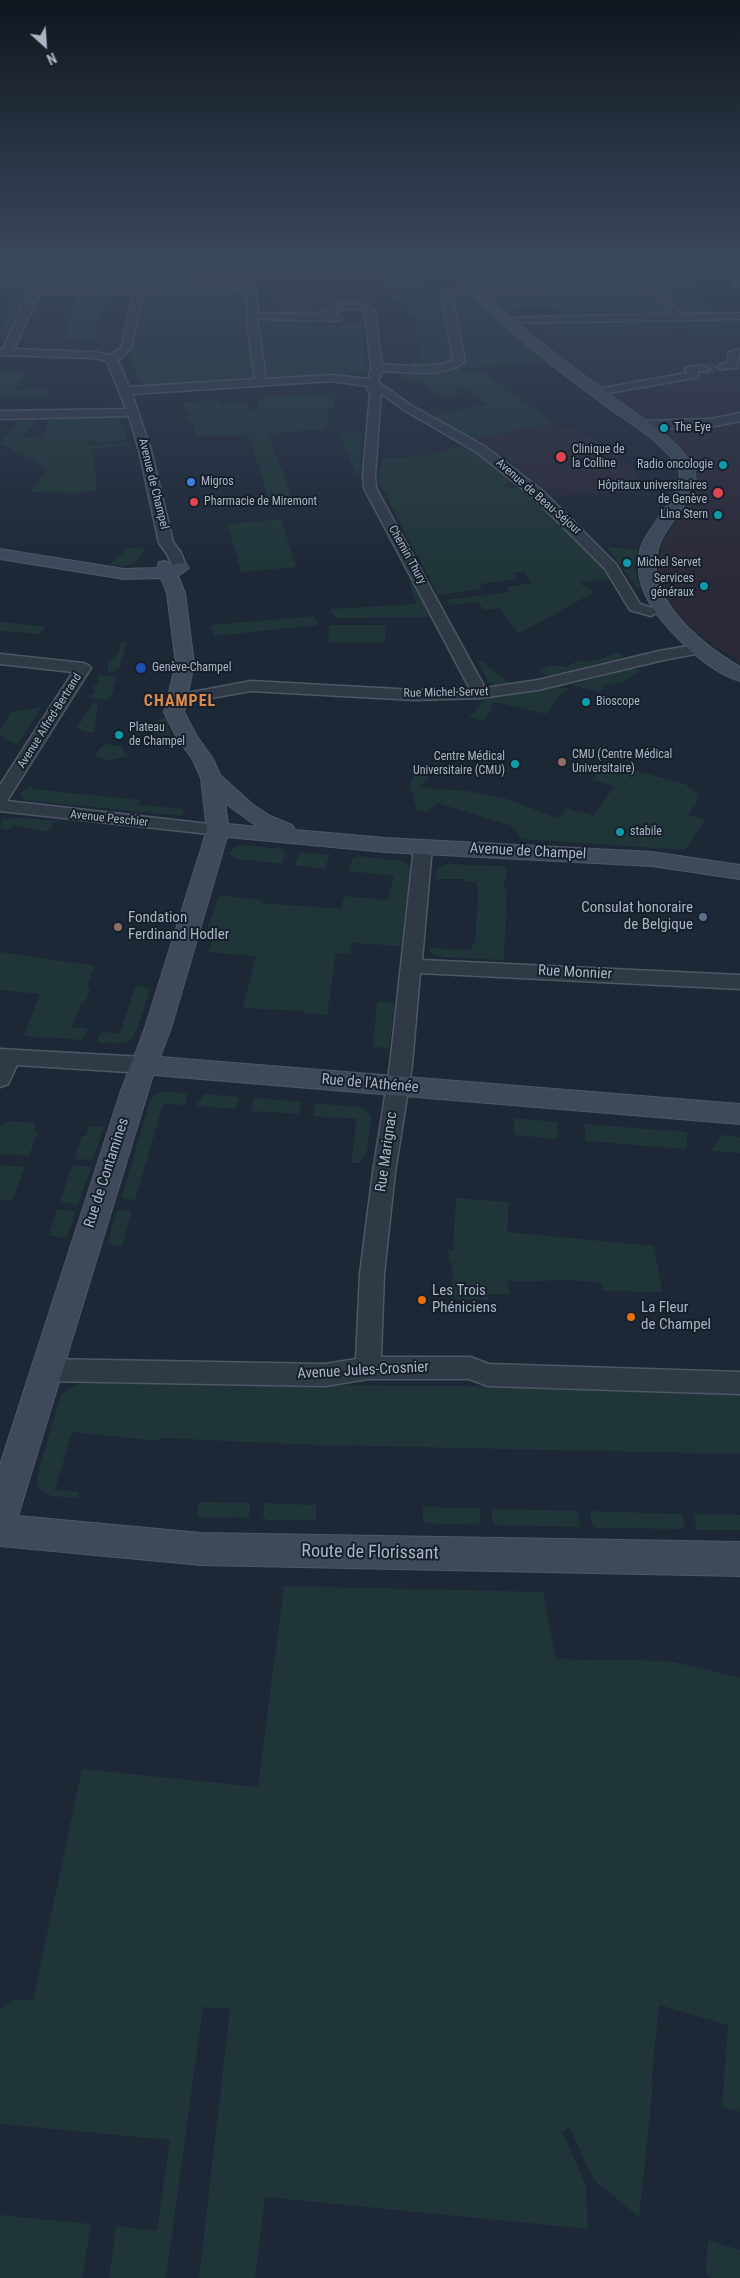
<!DOCTYPE html>
<html>
<head>
<meta charset="utf-8">
<style>
  body { margin:0 }
  #map { position:relative; width:740px; height:2278px; overflow:hidden; background:#1d2836; font-family:"Roboto Condensed",sans-serif }
  canvas { display:block }
  .north { position:absolute; left:20px; top:20px; width:50px; height:50px; -webkit-text-stroke:4px #161f2b; paint-order:stroke; rotate:154deg; font-size:14px; font-weight:700; line-height:20px; text-align:center; color:#aab4c4 }
  .north::after { content:''; display:block; margin:auto; width:18px; height:22px; background:#aab4c4; clip-path:polygon(50% 0,100% 100%,50% 72%,0 100%) }
</style>
</head>
<body>
<div id="map">
<canvas width="740" height="2278"></canvas>
<div class="north">N</div>
</div>
<script>
const context = document.querySelector('canvas').getContext('2d');
context.lineJoin = 'round';
function paint(path, color) {
  context.fillStyle = color;
  context.fill(path, 'evenodd');
}
function stroke(path, color, width, dash) {
  context.strokeStyle = color;
  context.lineWidth = width;
  context.lineCap = dash ? 'butt' : 'round';
  context.setLineDash(dash || []);
  context.stroke(path);
}
function label(font, color, halo, rows, align = 'center') {
  context.font = font + ' "Roboto Condensed",sans-serif';
  context.lineWidth = 4;
  context.setLineDash([]);
  context.textBaseline = 'middle';
  context.strokeStyle = halo;
  context.fillStyle = color;
  for (const [text, x, y, turn = 0] of rows) {
    context.save();
    context.translate(x, y);
    context.rotate((+turn || 0) * Math.PI / 180);
    context.textAlign = isNaN(turn) ? turn : align;
    if (halo) context.strokeText(text, 0, 0);
    context.fillText(text, 0, 0);
    context.restore();
  }
}
paint(new Path2D(`
  M 187,260 L 369,260 L 398,298 L 351,300 L 322,304 L 313,313 L 276,313 L 271,290 L 257,284 L 195,286 L 179,267 L 180,262 L 186,262 Z
  M 740,318 L 740,662 L 718,649 L 683,621 L 667,601 L 660,582 L 658,564 L 663,542 L 698,488 L 698,472 L 693,464 L 675,445 L 516,323 Z
  M 554,423 L 592,437 L 633,469 L 650,491 L 552,496 L 514,464 L 495,449 L 474,439 Z`), '#2a2938');
paint(new Path2D(`
  M 0,260 L 187,260 L 187,262 L 180,262 L 179,267 L 198,269 L 195,286 L 52,288 L 28,294 L 22,305 L 24,307 L 19,310 L 7,342 L 0,342 L 0,332 L 15,297 L 24,296 L 0,295 Z
  M 369,260 L 410,260 L 427,285 L 449,283 L 453,289 L 443,296 L 453,359 L 451,363 L 411,366 L 410,358 L 421,357 L 414,325 L 416,325 L 415,317 L 411,317 Z
  M 490,260 L 497,261 L 548,261 L 559,287 L 484,287 L 480,286 L 459,261 Z
  M 550,260 L 588,260 L 592,265 L 597,264 L 603,272 L 648,271 L 656,278 L 653,273 L 688,272 L 712,313 L 683,314 L 675,299 L 660,290 L 661,287 L 561,287 Z
  M 152,289 L 245,290 L 256,377 L 153,385 L 141,384 L 131,361 L 147,291 Z
  M 643,290 L 663,299 L 672,313 L 555,316 L 554,313 L 559,313 L 557,308 L 526,307 L 526,309 L 513,309 L 516,317 L 513,317 L 487,293 Z
  M 82,293 L 108,293 L 98,323 L 96,323 L 96,331 L 92,334 L 95,334 L 94,338 L 101,338 L 100,342 L 68,341 L 69,339 L 64,339 L 78,295 Z
  M 465,293 L 466,295 L 472,295 L 519,341 L 544,361 L 464,369 L 456,318 L 460,318 L 458,311 L 455,311 L 451,296 Z
  M 298,318 L 313,321 L 313,325 L 362,324 L 367,374 L 266,377 L 259,320 Z
  M 740,319 L 740,336 L 699,336 L 698,341 L 680,341 L 665,337 L 674,337 L 687,330 L 675,326 L 657,334 C 653,334 649,331 645,331 C 623,329 557,357 546,322 Z
  M 460,363 L 461,372 L 479,370 L 554,423 L 474,439 L 435,418 L 435,415 L 488,404 L 461,387 L 456,388 L 463,393 L 442,397 L 420,381 L 412,382 L 401,375 L 415,372 L 454,372 L 451,369 Z
  M 0,371 L 27,372 L 15,390 L 48,390 L 46,397 L 0,397 Z
  M 333,393 L 336,395 L 334,408 L 329,408 L 326,429 L 268,434 L 293,500 L 270,502 L 248,434 L 196,437 L 192,423 L 190,423 L 187,415 L 190,414 L 188,410 L 185,410 L 183,402 L 219,400 L 221,404 L 246,402 L 249,410 L 258,409 L 259,398 Z
  M 50,416 L 120,417 L 128,440 L 96,443 L 95,441 L 71,442 L 90,442 L 91,445 L 128,442 L 129,446 L 92,449 L 97,489 L 82,493 L 31,492 L 47,470 L 42,467 L 45,465 L 0,444 L 19,420 L 37,419 L 21,438 L 42,439 L 41,442 Z
  M 339,433 L 362,433 L 360,473 L 356,474 Z
  M 462,446 L 475,452 L 510,480 L 504,485 L 508,488 L 519,488 C 548,514 591,544 609,579 L 579,583 L 594,592 L 519,634 L 499,608 L 484,610 L 477,602 L 450,605 L 447,600 L 510,592 L 507,587 L 532,583 L 524,572 L 513,573 L 516,579 L 480,584 L 482,589 L 438,595 L 378,480 L 383,459 L 429,455 Z
  M 281,519 L 296,567 L 241,572 L 228,524 Z
  M 146,547 C 139,565 127,568 109,565 L 128,548 Z
  M 607,547 L 638,550 L 635,569 L 640,588 L 637,588 Z
  M 419,582 L 434,617 L 335,618 L 330,609 L 416,604 L 409,583 Z
  M 315,616 L 318,625 L 214,636 L 210,625 Z
  M 0,622 L 42,626 L 45,627 L 40,634 L 0,631 Z
  M 330,625 L 386,625 L 385,643 L 328,642 Z
  M 120,642 L 126,643 L 120,666 L 114,672 L 108,671 L 108,662 L 118,654 L 121,645 Z
  M 617,652 L 625,657 L 548,676 L 538,670 L 552,665 L 566,667 L 580,660 C 589,664 608,657 617,652 Z
  M 478,661 L 482,661 L 509,683 L 498,686 L 488,682 Z
  M 632,668 L 640,670 C 635,677 628,676 624,683 L 616,682 L 613,685 L 606,684 L 599,692 L 572,685 Z
  M 103,675 L 117,677 L 111,698 L 107,700 L 88,698 L 95,692 L 93,688 L 99,682 L 98,676 Z
  M 559,687 L 569,689 L 563,692 L 546,714 L 495,702 L 490,707 L 493,708 L 483,721 L 469,717 L 485,699 Z
  M 94,703 L 98,704 L 94,732 L 85,732 L 76,727 L 82,721 L 81,718 L 91,708 L 90,705 Z
  M 41,707 L 19,743 L 12,743 L 0,734 L 0,729 L 11,712 Z
  M 166,716 L 170,736 L 154,734 L 152,732 L 155,728 L 154,723 Z
  M 109,744 L 123,747 L 123,750 L 127,756 L 108,761 L 94,755 L 104,745 Z
  M 607,763 L 685,784 L 698,794 L 697,803 L 688,815 L 705,820 L 685,850 L 522,839 L 512,826 L 437,803 L 428,812 L 417,811 L 410,785 L 414,772 L 429,776 L 420,788 L 467,791 L 501,797 L 558,818 L 566,808 L 594,816 L 614,786 L 592,780 Z
  M 27,787 L 33,787 L 32,789 L 140,800 L 139,805 L 184,809 L 181,816 L 25,800 L 20,795 Z
  M 15,817 L 56,821 L 47,832 L 13,825 L 8,830 L 0,829 L 2,820 Z
  M 244,845 L 283,849 L 285,854 L 282,864 L 238,859 L 229,854 L 235,847 Z
  M 300,852 L 327,855 L 329,856 L 325,869 L 294,865 Z
  M 359,856 L 402,861 L 407,864 L 410,869 L 401,946 L 352,943 L 350,954 L 336,953 L 327,1015 L 303,1013 L 303,1011 L 243,1008 L 256,956 L 208,952 L 215,935 L 206,934 L 219,895 L 261,900 L 262,903 L 341,909 L 344,896 L 388,900 L 394,876 L 349,871 L 352,858 Z
  M 446,864 L 503,866 L 507,868 L 506,880 L 504,881 L 504,887 L 507,889 L 504,960 L 441,957 L 431,953 L 429,948 L 472,950 L 473,943 L 475,943 L 478,889 L 476,882 L 464,881 L 464,879 L 436,879 L 437,869 Z
  M 0,952 L 95,966 L 87,987 L 90,988 L 86,1001 L 82,1001 L 72,1027 L 88,1028 L 83,1040 L 24,1036 L 40,994 L 0,990 Z
  M 136,985 L 150,988 C 147,998 138,1030 133,1037 C 126,1046 109,1043 99,1042 L 97,1040 L 101,1032 L 120,1033 Z
  M 377,1002 L 395,1003 L 389,1048 L 373,1047 Z
  M 164,1092 L 185,1093 L 187,1094 L 186,1105 L 163,1104 L 135,1200 L 123,1199 L 122,1196 L 150,1101 L 155,1095 Z
  M 204,1094 L 239,1097 L 236,1109 L 196,1106 Z
  M 254,1098 L 302,1102 L 299,1114 L 251,1111 Z
  M 315,1103 L 358,1107 L 365,1109 L 371,1116 L 367,1153 L 360,1163 L 351,1163 L 357,1119 L 313,1116 Z
  M 514,1118 L 558,1122 L 557,1139 L 514,1135 Z
  M 9,1121 L 36,1123 L 33,1131 L 38,1132 L 29,1156 L 0,1154 L 0,1125 Z
  M 585,1124 L 687,1132 L 687,1149 L 585,1141 Z
  M 89,1126 L 104,1127 L 93,1160 L 75,1159 L 82,1136 L 86,1136 Z
  M 722,1135 L 740,1137 L 740,1153 L 711,1151 Z
  M 0,1165 L 25,1167 L 12,1201 L 0,1200 Z
  M 72,1165 L 91,1167 L 78,1205 L 60,1202 Z
  M 456,1198 L 509,1202 L 507,1232 L 654,1246 L 662,1292 L 603,1291 L 602,1283 C 571,1278 540,1282 508,1281 L 510,1295 L 488,1294 L 488,1300 L 456,1299 L 451,1293 L 454,1290 L 451,1287 L 454,1283 L 451,1281 L 454,1277 L 451,1275 L 454,1271 L 451,1269 L 453,1264 L 449,1262 L 449,1250 L 453,1250 Z
  M 57,1209 L 76,1211 L 67,1238 L 49,1235 Z
  M 121,1210 L 132,1211 L 122,1246 L 107,1244 L 117,1211 Z
  M 80,1383 L 718,1388 L 740,1392 L 740,1454 L 319,1445 L 159,1438 L 158,1441 L 72,1432 L 55,1490 L 79,1492 L 78,1498 L 51,1496 L 37,1487 L 37,1476 L 60,1397 L 67,1389 Z
  M 199,1502 L 250,1503 L 249,1518 L 197,1517 Z
  M 264,1503 L 316,1505 L 316,1520 L 267,1520 L 263,1517 Z
  M 423,1507 L 480,1508 L 480,1522 L 477,1525 L 423,1523 Z
  M 491,1509 L 578,1511 L 580,1527 L 496,1525 L 493,1523 Z
  M 590,1511 L 682,1514 L 685,1527 L 683,1529 L 595,1528 L 592,1525 Z
  M 694,1514 L 740,1515 L 740,1530 L 699,1530 L 696,1528 Z
  M 284,1586 L 543,1592 L 556,1659 L 670,1661 L 740,1678 L 740,2112 L 722,2107 L 728,2025 L 659,2005 L 651,2085 L 653,2086 L 639,2217 L 594,2180 L 569,2127 L 562,2132 L 586,2185 L 588,2229 L 265,2197 L 255,2278 L 199,2278 L 230,2009 L 203,2007 L 166,2278 L 109,2278 L 116,2226 L 157,2231 L 170,2140 L 0,2124 L 0,2010 L 13,2000 L 33,2000 L 82,1769 L 258,1787 Z
  M 0,2215 L 91,2224 L 82,2278 L 0,2278 Z
  M 708,2240 L 740,2250 L 740,2278 L 711,2278 L 711,2276 L 706,2274 Z`), '#1f3537');
stroke(new Path2D(`
  M 703,369 L 723,367`), '#323d4b', 11, [11, 5.5]);
const street = new Path2D(`
  M 718,260 L 728,260 L 740,277 L 740,287 L 737,286 Z
  M 244,284 L 256,290 L 259,313 L 319,314 L 335,305 L 352,302 L 368,306 L 375,312 L 382,364 C 405,365 432,370 453,360 L 442,296 L 456,288 L 643,286 L 664,292 L 680,314 L 740,313 L 740,319 L 507,323 L 502,320 L 503,318 L 670,314 L 657,297 L 643,292 L 458,294 L 452,297 L 465,361 C 449,378 403,372 382,371 L 378,382 L 412,406 L 486,447 L 544,492 L 616,564 L 640,604 L 656,609 L 658,612 L 651,616 L 630,610 L 605,569 L 534,498 L 478,453 L 404,410 L 381,393 L 375,475 L 376,488 L 485,688 L 538,680 L 659,651 L 700,644 L 705,646 L 708,649 L 705,652 L 659,661 L 538,690 L 480,698 L 415,700 L 251,691 L 188,702 L 182,700 L 180,697 L 182,694 L 251,681 L 415,690 L 470,689 L 364,488 L 363,475 L 370,395 L 367,386 L 331,381 L 132,394 L 151,450 L 173,542 L 181,553 L 187,568 L 180,572 L 175,571 L 167,554 L 159,543 L 139,450 L 129,416 L 0,419 L 0,411 L 126,409 L 107,361 L 94,358 L 0,355 L 0,349 L 3,349 L 24,301 L 31,291 L 43,288 ZM 243,290 L 246,292 L 249,312 L 247,320 L 255,379 L 129,387 L 118,360 L 131,349 L 144,292 ZM 134,292 L 121,348 L 110,355 L 94,352 L 14,349 L 39,295 ZM 345,309 L 357,309 L 365,313 L 371,367 L 369,379 L 331,375 L 266,379 L 257,319 L 337,321 L 341,320 L 341,316 L 330,315 Z
  M 740,349 L 737,368 L 719,369 L 717,367 L 719,365 L 727,363 L 729,352 Z
  M 691,366 L 703,366 L 709,369 L 707,371 L 698,372 L 698,377 L 694,378 L 597,395 L 591,392 L 597,389 L 687,373 L 685,369 Z
  M 740,413 L 740,421 L 710,427 L 641,429 L 635,425 L 641,421 L 710,419 Z
  M 0,654 L 83,663 L 88,665 L 91,668 L 7,801 L 218,825 L 224,826 L 227,830 L 224,834 L 218,835 L 0,811 L 0,785 L 73,672 L 0,664 Z
  M 423,842 L 429,843 L 432,847 L 422,960 L 740,975 L 740,989 L 420,973 L 412,1065 L 395,1172 L 384,1274 L 381,1357 L 470,1357 L 489,1364 L 740,1372 L 740,1394 L 488,1386 L 469,1379 L 368,1379 L 325,1386 L 45,1381 L 36,1378 L 32,1370 L 36,1362 L 45,1359 L 325,1364 L 356,1359 L 360,1274 L 373,1172 L 390,1065 L 414,847 L 417,843 Z
  M 0,1049 L 144,1057 L 152,1060 L 155,1065 L 152,1070 L 144,1073 L 17,1065 L 8,1084 L 0,1087 Z`);
const secondary = new Path2D(`
  M 445,260 L 457,260 C 500,317 560,357 617,400 C 640,417 667,433 685,455 C 694,465 697,473 695,486 C 686,508 663,529 658,549 C 643,599 703,645 740,667 L 740,681 C 706,672 655,621 643,589 C 638,577 638,564 640,551 C 644,532 670,507 679,486 C 681,477 681,469 674,461 C 657,438 629,423 606,406 C 548,362 487,320 445,260 Z
  M 0,549 L 124,569 L 157,568 L 159,562 L 165,561 L 173,565 L 180,563 L 186,564 L 189,568 L 178,576 L 185,593 L 194,664 L 184,712 L 196,735 L 213,759 L 220,775 L 252,804 L 270,816 L 292,825 L 295,830 L 385,838 L 652,852 L 740,865 L 740,879 L 652,866 L 385,852 L 227,837 L 171,1028 L 160,1057 L 740,1104 L 740,1124 L 153,1075 L 18,1516 L 201,1533 L 740,1542 L 740,1576 L 201,1565 L 0,1546 L 0,1465 L 121,1091 L 145,1028 L 207,830 L 201,778 L 193,760 L 176,736 L 164,712 L 176,664 L 167,593 L 161,578 L 124,579 L 0,559 ZM 225,803 L 258,827 L 228,824 Z`);
stroke(street, '#4e5765', 3);
stroke(secondary, '#4e5765', 2);
paint(street, '#303a47');
paint(secondary, '#3e495a');
const sky = context.createLinearGradient(0, 0, 0, 579);
sky.addColorStop(0, '#10161e');
sky.addColorStop(0.45, '#3a485d');
sky.addColorStop(1, '#3a485d00');
context.fillStyle = sky;
context.fillRect(0, 0, 740, 579);
for (const [x, y, r, color] of [
  [664,428,5,"#0f9aa8"],
  [561,457,6,"#e0444e"],
  [723,465,5,"#0f9aa8"],
  [191,482,5,"#3f7fe0"],
  [718,493,6,"#e0444e"],
  [194,502,5,"#e0444e"],
  [718,515,5,"#0f9aa8"],
  [627,563,5,"#0f9aa8"],
  [704,586,5,"#0f9aa8"],
  [141,668,6,"#1a4fb4"],
  [586,702,5,"#0f9aa8"],
  [119,735,5,"#0f9aa8"],
  [562,762,5,"#8d6e63"],
  [515,764,5,"#0f9aa8"],
  [620,832,5,"#0f9aa8"],
  [703,917,5,"#5c6f8a"],
  [118,927,5,"#8d6e63"],
  [422,1300,5,"#e8710a"],
  [631,1317,5,"#e8710a"]
]) {
  const dot = new Path2D();
  dot.arc(x, y, r, 0, 2 * Math.PI);
  context.fillStyle = color;
  context.fill(dot);
  stroke(dot, '#161f2b', 2);
}
label('12px', '#aab4c4', '#161f2b', [
  ["The Eye",674,428],
  ["Clinique de",572,450],
  ["la Colline",572,464],
  ["Radio oncologie",713,465,"right"],
  ["Migros",201,482],
  ["Hôpitaux universitaires",707,486,"right"],
  ["de Genève",707,500,"right"],
  ["Pharmacie de Miremont",204,502],
  ["Lina Stern",708,515,"right"],
  ["Michel Servet",637,563],
  ["Services",694,579,"right"],
  ["généraux",694,593,"right"],
  ["Genève-Champel",152,668],
  ["Bioscope",596,702],
  ["Plateau",129,728],
  ["de Champel",129,742],
  ["CMU (Centre Médical",572,755],
  ["Universitaire)",572,769],
  ["Centre Médical",505,757,"right"],
  ["Universitaire (CMU)",505,771,"right"],
  ["stabile",630,832]
], 'left');
label('12px', '#aab4c4', '#161f2b', [
  ["Avenue de Champel",153,484,76],
  ["Avenue de Beau-Séjour",538,497,41],
  ["Chemin Thury",407,555,61],
  ["Rue Michel-Servet",446,693,-1],
  ["Avenue Alfred-Bertrand",50,721,-58],
  ["Avenue Peschier",109,819,6]
]);
label('15px', '#aab4c4', '#161f2b', [
  ["Avenue de Champel",528,852,3],
  ["Rue Monnier",575,973,3],
  ["Rue de l'Athénée",370,1084,5],
  ["Rue Marignac",387,1152,-82],
  ["Rue de Contamines",107,1173,-72],
  ["Avenue Jules-Crosnier",363,1371,-3]
]);
label('15px', '#aab4c4', '#161f2b', [
  ["Consulat honoraire",693,908,"right"],
  ["de Belgique",693,925,"right"],
  ["Fondation",128,918],
  ["Ferdinand Hodler",128,935],
  ["Les Trois",432,1291],
  ["Phéniciens",432,1308],
  ["La Fleur",641,1308],
  ["de Champel",641,1325]
], 'left');
context.letterSpacing = '1px';
label('bold 16px', '#db8a4e', '#161f2b', [
  ["CHAMPEL",180,702]
]);
context.letterSpacing = '0px';
label('18px', '#aab4c4', '#161f2b', [
  ["Route de Florissant",370,1553,1]
]);
</script>
</body>
</html>
